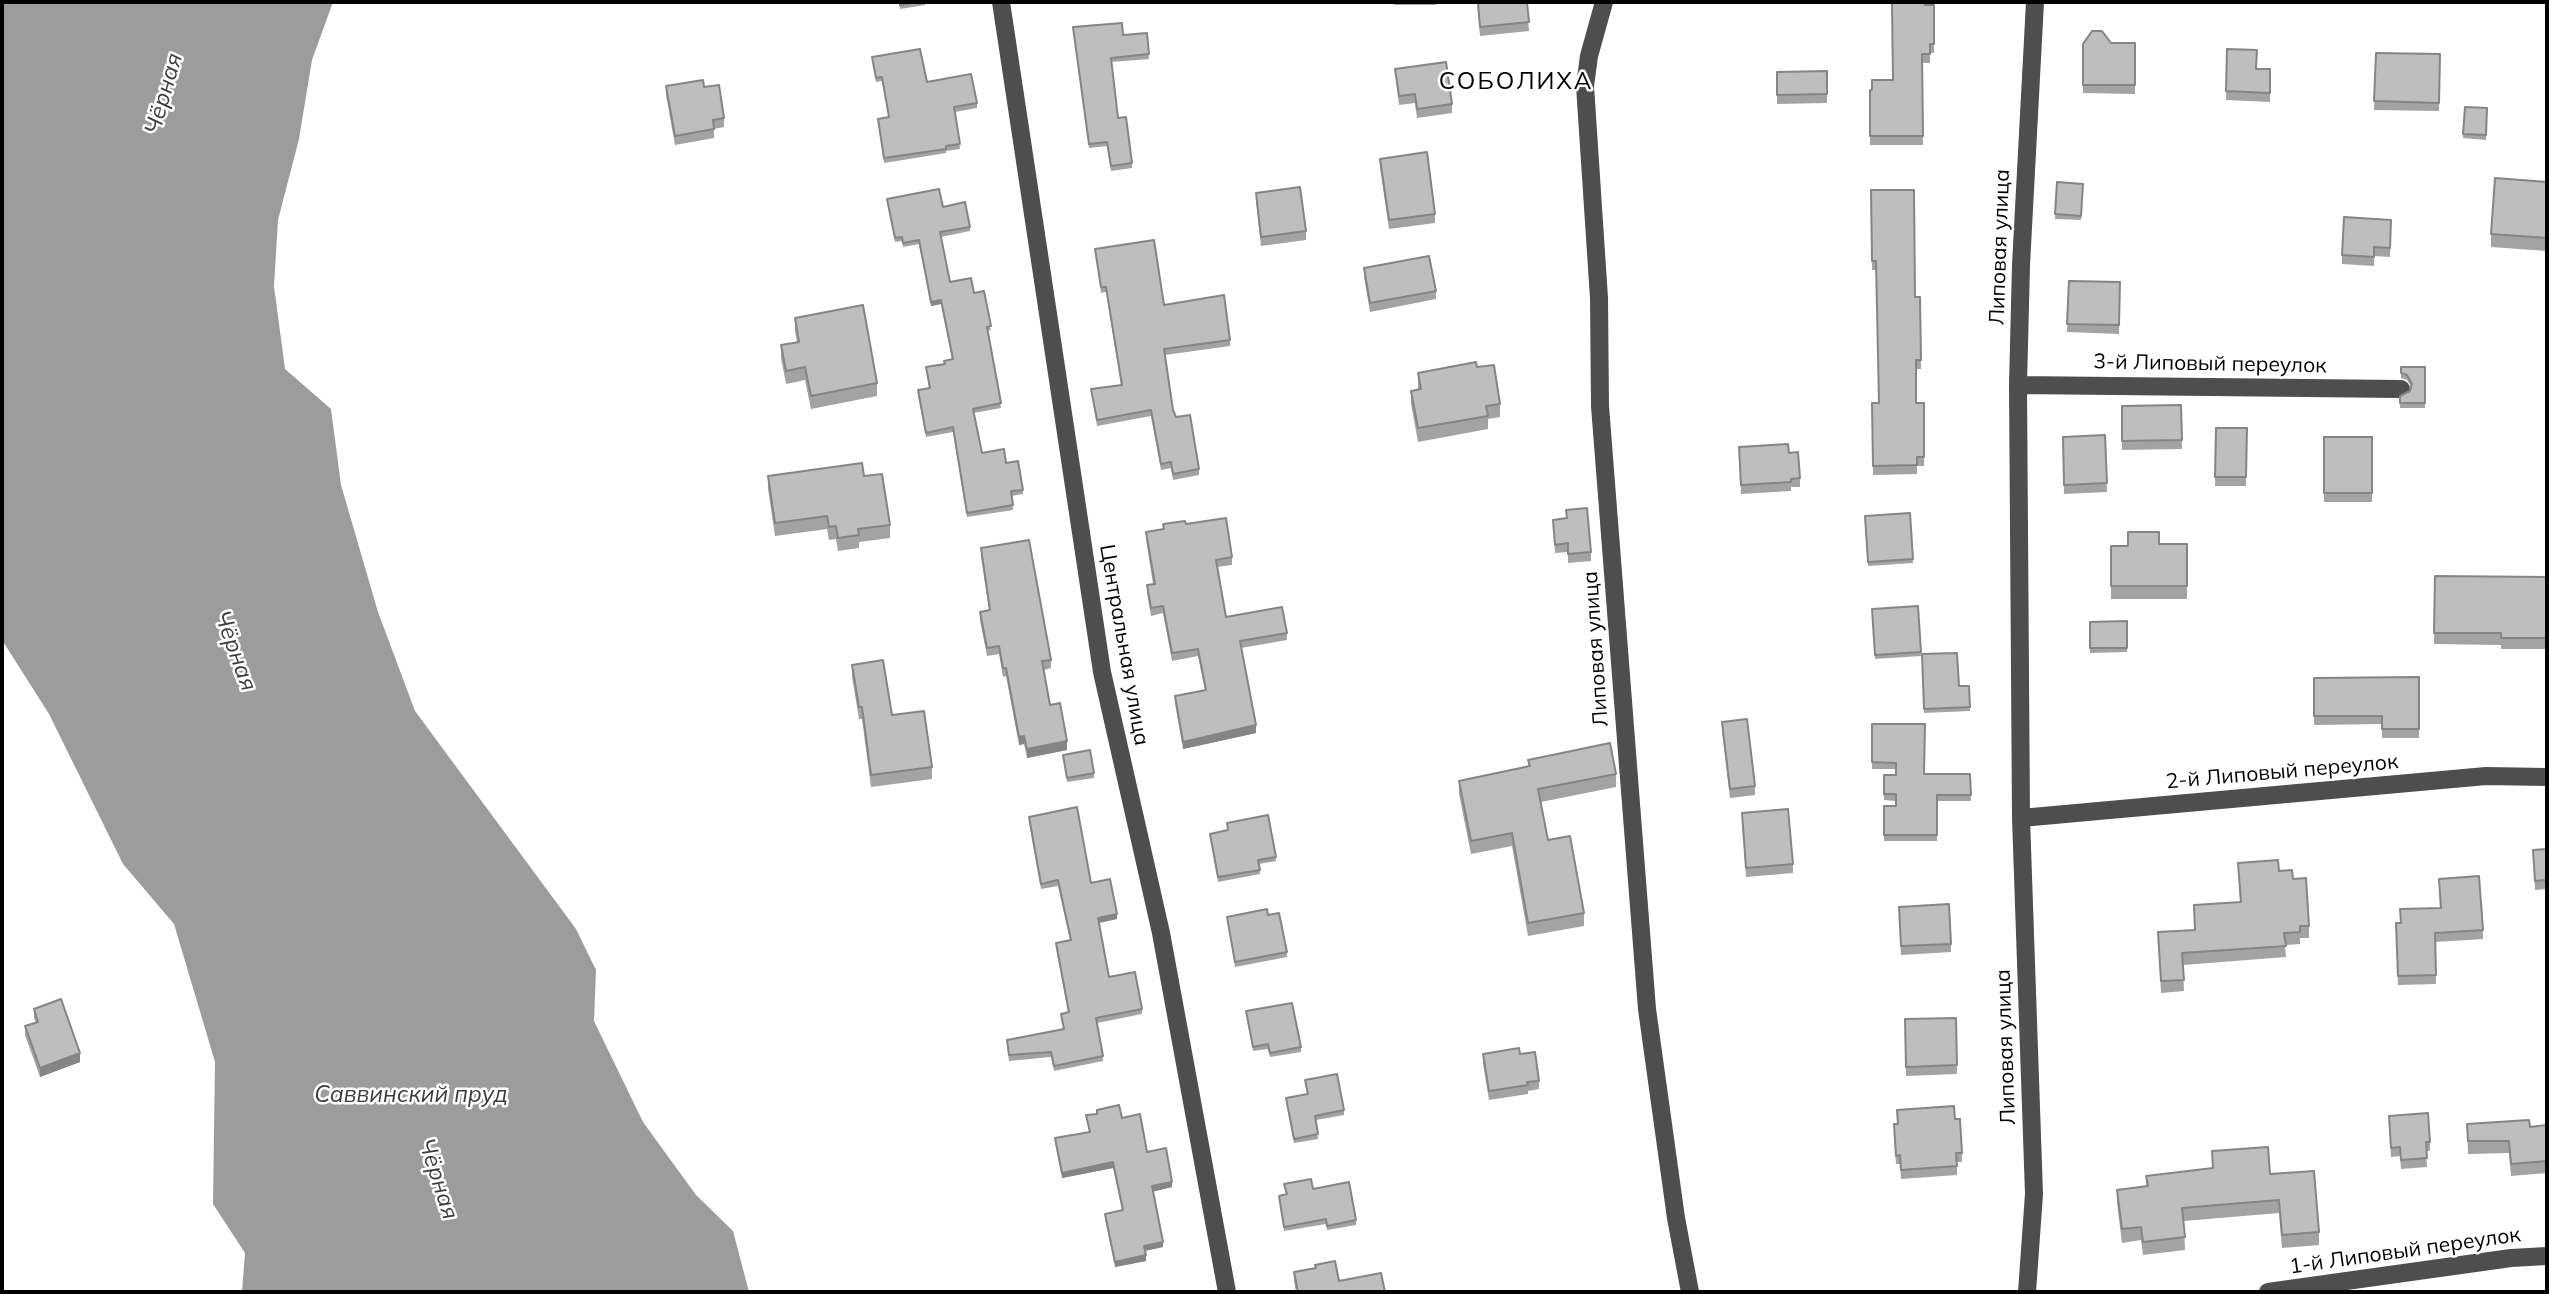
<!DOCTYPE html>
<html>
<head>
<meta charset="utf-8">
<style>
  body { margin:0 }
  #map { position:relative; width:2549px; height:1294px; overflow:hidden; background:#fff; font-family:Mulish,sans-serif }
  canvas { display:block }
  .frame { position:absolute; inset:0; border:4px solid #000; pointer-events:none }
</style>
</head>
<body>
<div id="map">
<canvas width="2549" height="1294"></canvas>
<div class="frame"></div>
</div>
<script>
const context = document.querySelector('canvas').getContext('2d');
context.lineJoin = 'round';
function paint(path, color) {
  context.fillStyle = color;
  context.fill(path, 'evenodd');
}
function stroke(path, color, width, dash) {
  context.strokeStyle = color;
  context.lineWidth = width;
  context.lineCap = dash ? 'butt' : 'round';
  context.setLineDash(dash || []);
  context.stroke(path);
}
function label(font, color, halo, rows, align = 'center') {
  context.font = font + ' Mulish,sans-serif';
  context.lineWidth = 5;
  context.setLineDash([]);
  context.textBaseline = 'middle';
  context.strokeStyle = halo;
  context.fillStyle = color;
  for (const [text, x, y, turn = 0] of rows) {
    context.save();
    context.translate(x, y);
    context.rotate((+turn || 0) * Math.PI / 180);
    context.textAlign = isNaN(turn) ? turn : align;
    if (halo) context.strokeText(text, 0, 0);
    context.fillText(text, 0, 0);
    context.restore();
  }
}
paint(new Path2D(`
  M 2,2 L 333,2 L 312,60 L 299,139 L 278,220 L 274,286 L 285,369 L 331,409 L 341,485 L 378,612 L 415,711 L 576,929 L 596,970 L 594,1021 L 643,1122 L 696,1195 L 733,1231 L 749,1292 L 242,1292 L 245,1253 L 213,1204 L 215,1062 L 174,924 L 123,864 L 49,714 L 2,640 Z`), '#9c9c9c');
stroke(new Path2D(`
  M 1001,2 L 1102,672 L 1161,933 L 1227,1292
  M 1604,2 L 1589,56 L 1585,86 L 1599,298 L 1600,406 L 1647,1009 L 1676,1218 L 1690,1292
  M 2018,385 L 2401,389
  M 2021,818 L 2486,776 L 2547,777
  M 2027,1292 L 2034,1194 L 2021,818 L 2018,385 L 2021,265 L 2035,2
  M 2268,1292 L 2511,1258 L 2547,1256`), '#4e4e4e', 18);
paint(new Path2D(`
  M 899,2 L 925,2 L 925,5 L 900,9 Z
  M 1394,2 L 1436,2 L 1436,5 L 1394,5 Z
  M 1477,2 L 1527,2 L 1529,31 L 1480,36 Z
  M 1925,5 L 1934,5 L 1934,53 L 1930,53 L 1930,63 L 1922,63 L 1923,145 L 1870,145 L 1870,90 L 1872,90 L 1893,80 Z
  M 1073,27 L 1123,35 L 1147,33 L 1149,59 L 1111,62 L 1118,118 L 1132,163 L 1132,168 L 1111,171 L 1107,146 L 1089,148 Z
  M 2111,43 L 2135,43 L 2135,94 L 2083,93 L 2083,44 Z
  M 2227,49 L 2256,69 L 2270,69 L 2270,102 L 2226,100 Z
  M 2376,53 L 2440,54 L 2439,111 L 2374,110 Z
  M 872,57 L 977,103 L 977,108 L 955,112 L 960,149 L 946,151 L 946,153 L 884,163 L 878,119 L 889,117 L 882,81 L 876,82 Z
  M 1395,69 L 1452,104 L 1452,113 L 1417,118 L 1415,103 L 1399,105 Z
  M 1827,71 L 1827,103 L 1777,104 L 1777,72 Z
  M 666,86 L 704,87 L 724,118 L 724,127 L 714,129 L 714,138 L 675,145 L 666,95 Z
  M 2465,107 L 2487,108 L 2486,140 L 2463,138 Z
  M 1380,159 L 1435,214 L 1435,223 L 1389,229 L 1380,167 Z
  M 2057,182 L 2083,184 L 2081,220 L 2055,219 Z
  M 2547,182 L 2547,251 L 2491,247 L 2491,234 Z
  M 1871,190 L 1915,297 L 1920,297 L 1921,369 L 1916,369 L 1916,403 L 1924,403 L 1924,466 L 1917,466 L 1917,474 L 1873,475 L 1872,403 L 1879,403 L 1876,270 L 1872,270 Z
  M 1256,193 L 1306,231 L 1306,240 L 1261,246 L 1256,201 Z
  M 887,199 L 943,207 L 970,227 L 970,231 L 941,237 L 950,282 L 974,293 L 991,330 L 987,331 L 1001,408 L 974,413 L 982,453 L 1006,463 L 1023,490 L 1023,494 L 1011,496 L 1013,510 L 967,517 L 953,432 L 926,437 L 918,395 L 918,390 L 929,388 L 926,367 L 945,364 L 952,359 L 941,304 L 931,306 L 919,244 L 903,247 L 902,241 L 895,242 Z
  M 2391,229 L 2390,257 L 2374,256 L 2374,266 L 2342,264 L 2342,255 Z
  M 1095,249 L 1164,305 L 1230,340 L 1230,346 L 1165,355 L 1173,410 L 1199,469 L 1199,475 L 1173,480 L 1171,468 L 1161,470 L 1151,416 L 1097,426 L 1091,389 L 1121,385 L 1106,292 L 1101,293 Z
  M 1364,268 L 1436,291 L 1436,299 L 1370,312 L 1364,277 Z
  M 2069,281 L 2120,282 L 2119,334 L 2067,332 Z
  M 795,318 L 877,383 L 877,396 L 811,409 L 805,380 L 786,384 L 781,358 L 781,345 L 797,342 L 795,331 Z
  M 1477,367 L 1500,404 L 1500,417 L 1488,419 L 1488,429 L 1418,442 L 1411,404 L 1411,391 L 1418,389 L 1418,373 Z
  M 2401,367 L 2425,367 L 2425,408 L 2400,408 L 2400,396 L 2410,391 L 2411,387 L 2407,380 L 2401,378 Z
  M 2181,405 L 2182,449 L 2122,450 L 2122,406 Z
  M 2216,428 L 2247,428 L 2246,486 L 2215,486 Z
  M 2105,435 L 2107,492 L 2064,494 L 2063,437 Z
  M 2324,437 L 2372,437 L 2372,502 L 2324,502 Z
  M 1739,447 L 1789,453 L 1800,478 L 1800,487 L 1791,487 L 1791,491 L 1741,494 Z
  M 768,476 L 864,476 L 890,525 L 890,538 L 859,542 L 859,548 L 838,551 L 836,539 L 829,540 L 827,529 L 775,536 L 768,489 Z
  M 1910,513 L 1913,563 L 1868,566 L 1865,516 Z
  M 1553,520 L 1591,552 L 1591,561 L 1568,563 L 1568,552 L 1555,553 Z
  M 1163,524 L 1186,524 L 1232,557 L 1232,565 L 1217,567 L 1226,617 L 1287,633 L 1287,640 L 1241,648 L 1256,733 L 1183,749 L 1175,703 L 1175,696 L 1205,690 L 1198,656 L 1172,661 L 1163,613 L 1151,616 L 1147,593 L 1147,585 L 1153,584 L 1146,539 L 1146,532 L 1163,529 Z
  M 2159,544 L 2187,544 L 2187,599 L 2111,599 L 2111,546 L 2128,546 Z
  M 981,548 L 1051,660 L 1051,668 L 1044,670 L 1050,705 L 1067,750 L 1027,758 L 1024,744 L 1019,745 L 1006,676 L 1003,677 L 999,654 L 987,656 L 980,620 L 980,612 L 989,610 L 981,556 Z
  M 2435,576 L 2547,577 L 2547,649 L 2501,649 L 2501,645 L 2434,644 Z
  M 1918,606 L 1921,656 L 1875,659 L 1872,609 Z
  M 2127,621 L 2127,652 L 2090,653 L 2090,622 Z
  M 1922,654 L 1959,686 L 1969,686 L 1970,711 L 1924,713 Z
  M 852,665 L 932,767 L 932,779 L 871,787 L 862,719 L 859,719 L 852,677 Z
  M 2419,677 L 2419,738 L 2382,738 L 2382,724 L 2314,725 L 2314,678 Z
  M 1722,722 L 1755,786 L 1755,795 L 1730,798 L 1722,731 Z
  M 1872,724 L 1924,774 L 1970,774 L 1971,801 L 1937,801 L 1937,841 L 1884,841 L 1884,806 L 1896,806 L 1896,801 L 1884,800 L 1884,775 L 1896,775 L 1896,769 L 1872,769 Z
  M 1063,755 L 1094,773 L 1094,778 L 1067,782 Z
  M 1528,760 L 1616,774 L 1616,787 L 1541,802 L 1548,840 L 1584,913 L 1584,926 L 1528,936 L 1512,846 L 1471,854 L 1459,794 L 1459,781 L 1528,767 Z
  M 1742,813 L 1793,864 L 1793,873 L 1746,877 Z
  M 1029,817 L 1091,883 L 1117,919 L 1099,923 L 1109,977 L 1142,1009 L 1142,1014 L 1097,1023 L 1103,1056 L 1103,1061 L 1054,1071 L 1051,1057 L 1009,1061 L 1007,1046 L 1007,1040 L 1063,1029 L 1061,1014 L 1068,1012 L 1056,948 L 1056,943 L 1070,940 L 1058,886 L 1041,889 L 1029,822 Z
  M 1227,823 L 1276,857 L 1276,861 L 1259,864 L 1260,874 L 1218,882 L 1210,834 L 1228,830 Z
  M 2547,849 L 2547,889 L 2535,890 L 2533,850 Z
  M 2238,863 L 2279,871 L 2293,879 L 2309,926 L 2309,938 L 2300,938 L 2300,944 L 2285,945 L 2286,957 L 2183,965 L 2184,991 L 2161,993 L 2158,932 L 2194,930 L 2194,905 L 2240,902 Z
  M 2439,879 L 2483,930 L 2483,939 L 2435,942 L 2436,984 L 2398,985 L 2396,923 L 2401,923 L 2440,908 Z
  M 1268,915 L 1287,952 L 1287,957 L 1235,967 L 1227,917 Z
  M 1899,916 L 1951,944 L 1951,952 L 1901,955 Z
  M 34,1009 L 80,1062 L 40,1077 L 25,1035 L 25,1026 L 36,1023 L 34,1018 Z
  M 1246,1011 L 1301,1047 L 1301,1052 L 1270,1057 L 1268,1049 L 1253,1051 Z
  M 1956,1018 L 1957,1074 L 1906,1076 L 1905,1019 Z
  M 1483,1054 L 1520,1054 L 1539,1081 L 1539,1089 L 1528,1091 L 1528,1094 L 1489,1100 L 1483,1063 Z
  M 1305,1080 L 1344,1110 L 1344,1115 L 1316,1120 L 1318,1139 L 1294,1143 L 1286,1098 L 1307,1094 Z
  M 1097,1110 L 1122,1118 L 1172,1187 L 1153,1191 L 1163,1247 L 1145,1251 L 1146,1261 L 1115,1267 L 1105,1219 L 1105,1214 L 1122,1210 L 1113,1168 L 1062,1178 L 1055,1143 L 1055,1138 L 1089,1132 L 1086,1115 L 1097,1114 Z
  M 2389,1116 L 2430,1142 L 2430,1151 L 2426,1151 L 2427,1167 L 2401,1169 L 2400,1156 L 2391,1157 Z
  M 1955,1119 L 1962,1153 L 1962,1162 L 1957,1162 L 1957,1175 L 1901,1179 L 1900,1164 L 1896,1164 L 1894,1133 Z
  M 2467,1124 L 2530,1127 L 2547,1125 L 2547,1173 L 2511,1176 L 2509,1153 L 2468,1154 Z
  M 2212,1151 L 2270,1174 L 2319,1232 L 2319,1245 L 2282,1248 L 2279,1213 L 2184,1221 L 2185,1250 L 2143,1255 L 2141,1240 L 2122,1243 L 2117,1203 L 2117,1190 L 2146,1187 L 2146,1176 L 2212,1168 Z
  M 1284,1184 L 1313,1189 L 1356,1220 L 1356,1225 L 1327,1230 L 1326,1224 L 1284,1231 L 1279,1196 L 1286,1195 Z
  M 1315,1265 L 1339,1281 L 1385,1292 L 1296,1292 L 1294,1281 L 1294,1272 L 1315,1268 Z`), '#a3a3a3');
paint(new Path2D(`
  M 941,300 L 941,304 L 931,306 L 931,302 Z
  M 1256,725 L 1256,733 L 1183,749 L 1183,742 Z
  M 1024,736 L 1024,744 L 1019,745 L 1019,737 Z
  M 1067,741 L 1067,750 L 1027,758 L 1027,749 Z
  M 1117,914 L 1117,919 L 1098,923 L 1098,918 Z
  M 80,1053 L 80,1062 L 40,1077 L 40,1068 Z
  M 1113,1162 L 1113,1168 L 1062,1178 L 1062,1173 Z
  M 1172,1182 L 1172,1187 L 1152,1192 L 1152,1186 Z
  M 1163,1242 L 1163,1247 L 1144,1251 L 1144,1246 Z
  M 1146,1255 L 1146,1261 L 1115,1267 L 1115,1262 Z`), '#858585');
const building = new Path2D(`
  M 900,2 L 918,2 L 900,5 Z
  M 1478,2 L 1527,2 L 1529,22 L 1480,27 Z
  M 1892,2 L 1924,2 L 1925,5 L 1934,5 L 1934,44 L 1930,44 L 1930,54 L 1922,54 L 1923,136 L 1870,136 L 1870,90 L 1872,90 L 1872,80 L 1893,80 Z
  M 1122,23 L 1123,35 L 1147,33 L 1149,54 L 1111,58 L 1118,118 L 1126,117 L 1132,163 L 1111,166 L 1107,142 L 1089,144 L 1073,27 Z
  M 2092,31 L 2102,31 L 2111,43 L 2135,43 L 2135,85 L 2083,85 L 2083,44 Z
  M 920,49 L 927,82 L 971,74 L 977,103 L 954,107 L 960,144 L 946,146 L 946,149 L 884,158 L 878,119 L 889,117 L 882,77 L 876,78 L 872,57 Z
  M 2227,49 L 2257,50 L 2256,69 L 2270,69 L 2270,93 L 2226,91 Z
  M 2376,53 L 2440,54 L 2439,103 L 2374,101 Z
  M 1446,62 L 1452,104 L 1417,109 L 1415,94 L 1399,96 L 1395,69 Z
  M 1827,71 L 1827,94 L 1777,95 L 1777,72 Z
  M 703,80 L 704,87 L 719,85 L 724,118 L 713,120 L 714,129 L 675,136 L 666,86 Z
  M 2465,107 L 2487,108 L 2486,135 L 2463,134 Z
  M 1427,152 L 1435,214 L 1389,220 L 1380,159 Z
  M 2495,178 L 2547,182 L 2547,238 L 2491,234 Z
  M 2057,182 L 2083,184 L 2081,216 L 2055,214 Z
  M 1300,187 L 1306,231 L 1261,237 L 1256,193 Z
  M 939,189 L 943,207 L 965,202 L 970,227 L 940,232 L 950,282 L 971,278 L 974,293 L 984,291 L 991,326 L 987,327 L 1001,403 L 973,409 L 982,453 L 1004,449 L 1006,463 L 1018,461 L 1023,490 L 1011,491 L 1013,505 L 967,513 L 953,427 L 926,433 L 918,390 L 930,388 L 926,367 L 945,364 L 944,361 L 953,359 L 941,300 L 931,302 L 919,240 L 903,243 L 902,237 L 895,238 L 887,199 Z
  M 1871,190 L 1914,190 L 1915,297 L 1920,297 L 1921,360 L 1916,360 L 1916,403 L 1924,403 L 1924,457 L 1917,457 L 1917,465 L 1873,466 L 1872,403 L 1879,403 L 1876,261 L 1872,261 Z
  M 2344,217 L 2391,220 L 2390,248 L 2374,247 L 2374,257 L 2342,255 Z
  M 1154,240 L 1164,305 L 1224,295 L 1230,340 L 1164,349 L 1173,410 L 1176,417 L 1190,415 L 1199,469 L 1173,474 L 1171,462 L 1161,464 L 1151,410 L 1097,420 L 1091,389 L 1122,385 L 1106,287 L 1101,287 L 1095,249 Z
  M 1429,256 L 1436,291 L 1370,303 L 1364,268 Z
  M 2069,281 L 2120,282 L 2119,325 L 2067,324 Z
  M 863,305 L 877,383 L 811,396 L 805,367 L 786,371 L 781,345 L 799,342 L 795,318 Z
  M 1476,362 L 1477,367 L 1494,365 L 1500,404 L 1486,406 L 1488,416 L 1418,428 L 1411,391 L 1421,389 L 1418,373 Z
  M 2401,367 L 2425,367 L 2425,403 L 2400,403 L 2400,396 L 2410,391 L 2412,384 L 2407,375 L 2401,373 Z
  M 2181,405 L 2182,440 L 2122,441 L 2122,406 Z
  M 2216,428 L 2247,428 L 2246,477 L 2215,477 Z
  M 2105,435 L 2107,483 L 2064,485 L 2063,437 Z
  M 2324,437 L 2372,437 L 2372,493 L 2324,493 Z
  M 1788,444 L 1789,453 L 1798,452 L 1800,478 L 1791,479 L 1791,482 L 1741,485 L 1739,447 Z
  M 862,463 L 864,476 L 882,474 L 890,525 L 858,529 L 859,535 L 838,538 L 836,526 L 829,527 L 827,516 L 775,523 L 768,476 Z
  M 1587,508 L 1591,552 L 1568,554 L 1568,543 L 1555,545 L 1553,520 L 1567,518 L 1566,510 Z
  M 1910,513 L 1913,559 L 1868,562 L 1865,516 Z
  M 1226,518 L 1232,557 L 1216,560 L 1226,617 L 1282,607 L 1287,633 L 1240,641 L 1256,725 L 1183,742 L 1175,696 L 1206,690 L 1198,649 L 1172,653 L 1163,606 L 1151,608 L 1147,585 L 1155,584 L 1146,532 L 1164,529 L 1163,524 L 1185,521 L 1186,524 Z
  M 2128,532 L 2159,532 L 2159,544 L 2187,544 L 2187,586 L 2111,586 L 2111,546 L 2128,546 Z
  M 1029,540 L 1051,660 L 1042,661 L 1050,705 L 1060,703 L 1067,741 L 1027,749 L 1024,736 L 1019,737 L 1006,668 L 1003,668 L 999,646 L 987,648 L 980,612 L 990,610 L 981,548 Z
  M 2435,576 L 2547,577 L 2547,638 L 2501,638 L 2501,633 L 2434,633 Z
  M 1918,606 L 1921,652 L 1875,655 L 1872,609 Z
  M 2127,621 L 2127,648 L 2090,648 L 2090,622 Z
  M 1957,653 L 1959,686 L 1969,686 L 1970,707 L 1924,709 L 1922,654 Z
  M 883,660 L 892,715 L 924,711 L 932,767 L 871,775 L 862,707 L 859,707 L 852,665 Z
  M 2419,677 L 2419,729 L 2382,729 L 2382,716 L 2314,716 L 2314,678 Z
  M 1747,719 L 1755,786 L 1730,789 L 1722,722 Z
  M 1872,724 L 1925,724 L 1924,774 L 1970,774 L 1971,795 L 1937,795 L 1937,835 L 1884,835 L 1884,806 L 1896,806 L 1896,794 L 1884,794 L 1884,775 L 1896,775 L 1896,763 L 1872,762 Z
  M 1610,743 L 1616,774 L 1538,789 L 1548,840 L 1570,836 L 1584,913 L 1528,923 L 1512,833 L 1471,841 L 1459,781 L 1530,766 L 1528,760 Z
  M 1090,750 L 1094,773 L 1067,778 L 1063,755 Z
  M 1077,807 L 1091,883 L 1110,879 L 1117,914 L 1098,918 L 1109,977 L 1135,972 L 1142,1009 L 1096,1018 L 1103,1056 L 1054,1066 L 1051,1052 L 1009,1055 L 1007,1040 L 1064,1029 L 1061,1014 L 1069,1012 L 1056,943 L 1071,940 L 1058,880 L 1041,884 L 1029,817 Z
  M 1788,809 L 1793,864 L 1746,868 L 1742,813 Z
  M 1268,815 L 1276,857 L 1258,860 L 1260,870 L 1218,877 L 1210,834 L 1228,830 L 1227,823 Z
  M 2547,849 L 2547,880 L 2535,881 L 2533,850 Z
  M 2278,860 L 2279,871 L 2292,870 L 2293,879 L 2306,878 L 2309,926 L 2300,926 L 2300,932 L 2284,933 L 2286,946 L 2182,953 L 2184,980 L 2161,981 L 2158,932 L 2195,930 L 2194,905 L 2241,902 L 2238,863 Z
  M 2479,876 L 2483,930 L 2435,933 L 2436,975 L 2398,976 L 2396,923 L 2401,923 L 2400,909 L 2441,908 L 2439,879 Z
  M 1949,904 L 1951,944 L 1901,946 L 1899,907 Z
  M 1267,909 L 1268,915 L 1279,913 L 1287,952 L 1235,962 L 1227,917 Z
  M 61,999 L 80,1053 L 40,1068 L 25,1026 L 38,1022 L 34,1009 Z
  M 1292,1003 L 1301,1047 L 1270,1053 L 1268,1044 L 1253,1047 L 1246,1011 Z
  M 1956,1018 L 1957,1065 L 1906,1067 L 1905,1019 Z
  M 1519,1048 L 1520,1054 L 1535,1052 L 1539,1081 L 1527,1082 L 1528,1085 L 1489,1091 L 1483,1054 Z
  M 1337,1074 L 1344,1110 L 1315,1116 L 1318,1134 L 1294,1139 L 1286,1098 L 1308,1094 L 1305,1080 Z
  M 1119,1105 L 1122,1118 L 1140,1114 L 1147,1152 L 1166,1148 L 1172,1182 L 1152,1186 L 1163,1242 L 1144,1246 L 1146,1255 L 1115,1262 L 1105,1214 L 1123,1210 L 1113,1162 L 1062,1173 L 1055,1138 L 1090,1132 L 1086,1115 L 1097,1114 L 1097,1110 Z
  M 1954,1106 L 1955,1119 L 1960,1119 L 1962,1153 L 1956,1153 L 1957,1166 L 1901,1170 L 1900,1155 L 1896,1156 L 1894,1124 L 1898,1124 L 1897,1110 Z
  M 2428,1113 L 2430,1142 L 2426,1142 L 2427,1158 L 2401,1160 L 2400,1147 L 2391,1148 L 2389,1116 Z
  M 2529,1120 L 2530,1127 L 2547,1125 L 2547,1161 L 2511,1164 L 2509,1141 L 2468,1141 L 2467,1124 Z
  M 2268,1147 L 2270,1174 L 2314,1171 L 2319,1232 L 2282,1235 L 2279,1200 L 2182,1208 L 2185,1237 L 2143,1242 L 2141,1227 L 2122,1229 L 2117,1190 L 2148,1186 L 2146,1176 L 2213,1168 L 2212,1151 Z
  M 1311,1179 L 1313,1189 L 1349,1182 L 1356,1220 L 1327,1226 L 1326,1219 L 1284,1227 L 1279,1196 L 1287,1194 L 1284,1184 Z
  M 1335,1261 L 1339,1281 L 1381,1273 L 1385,1292 L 1298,1292 L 1294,1272 L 1316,1268 L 1315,1265 Z`);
paint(building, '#bebebe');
stroke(building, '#858585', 2);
label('21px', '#000', '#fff', [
  ["Липовая улица",2000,247,-88],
  ["3-й Липовый переулок",2210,364,1],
  ["Центральная улица",1124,645,80],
  ["Липовая улица",1596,649,-94],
  ["2-й Липовый переулок",2282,772,-5],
  ["Липовая улица",2006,1047,-92],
  ["1-й Липовый переулок",2405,1251,-8]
]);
label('italic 23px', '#3d3d3d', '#fff', [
  ["Чёрная",164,94,-74],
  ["Чёрная",235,651,70],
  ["Саввинский пруд",411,1095],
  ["Чёрная",438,1179,72]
]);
context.letterSpacing = '2px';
label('24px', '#000', '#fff', [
  ["СОБОЛИХА",1516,82]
]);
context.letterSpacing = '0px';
</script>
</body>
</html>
